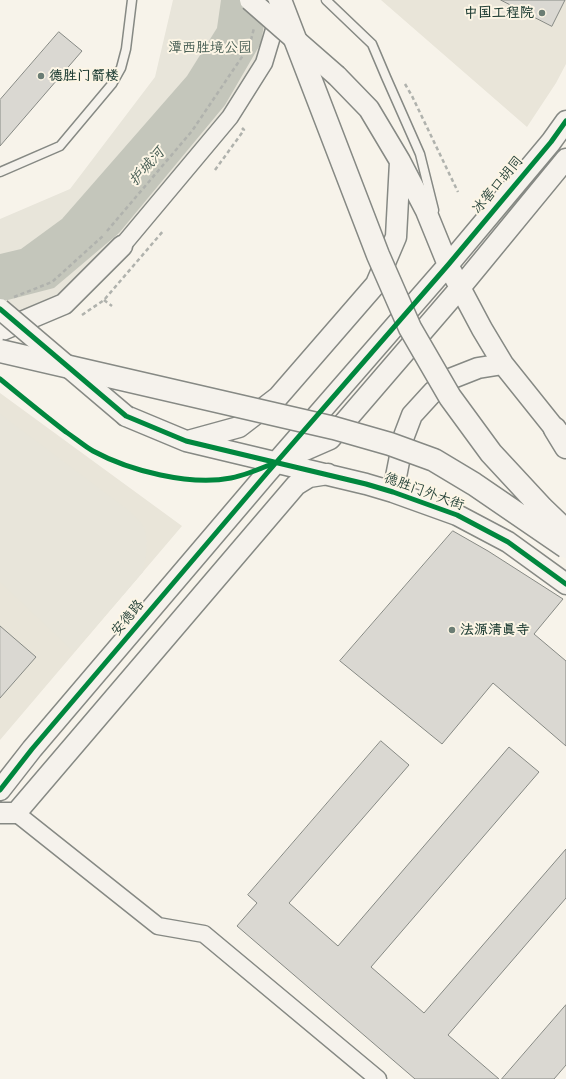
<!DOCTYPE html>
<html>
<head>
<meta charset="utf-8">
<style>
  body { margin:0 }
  canvas { display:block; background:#f7f3ea }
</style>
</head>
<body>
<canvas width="566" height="1079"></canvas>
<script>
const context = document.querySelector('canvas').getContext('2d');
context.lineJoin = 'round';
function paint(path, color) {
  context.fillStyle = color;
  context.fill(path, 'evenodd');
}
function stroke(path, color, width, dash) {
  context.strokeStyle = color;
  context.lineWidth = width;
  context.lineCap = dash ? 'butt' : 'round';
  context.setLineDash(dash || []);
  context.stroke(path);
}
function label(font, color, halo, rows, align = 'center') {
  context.font = font + ' "Shantell Sans","LXGW WenKai TC",sans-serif';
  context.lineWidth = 4;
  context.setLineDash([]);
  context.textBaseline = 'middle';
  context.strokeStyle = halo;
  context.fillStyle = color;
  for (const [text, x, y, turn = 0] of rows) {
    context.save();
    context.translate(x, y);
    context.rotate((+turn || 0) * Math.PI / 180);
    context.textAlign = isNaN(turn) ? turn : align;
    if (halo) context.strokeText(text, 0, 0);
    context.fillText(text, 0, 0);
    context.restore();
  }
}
paint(new Path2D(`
  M 381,0 L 566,0 L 566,64 L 556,83 L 527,127 Z
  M 0,393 L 182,526 L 0,740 Z`), '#e9e5d9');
paint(new Path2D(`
  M 173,0 L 275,0 L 260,56 L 229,112 L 112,244 L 59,297 L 0,318 L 0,219 L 70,189 L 155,77 Z
  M 0,414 L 127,509 C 131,513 142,522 144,528 C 149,542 146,558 143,572 L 74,652 L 0,582 Z`), '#e8e5da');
paint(new Path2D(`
  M 221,0 L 268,0 L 261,43 L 225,105 L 119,233 L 54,288 L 0,302 L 0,254 L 21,249 L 62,219 L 187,76 L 217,28 Z`), '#c4c6bb');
const building = new Path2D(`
  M 501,0 L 565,0 L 552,26 Z
  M 59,32 L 82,51 L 0,146 L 0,100 Z
  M 453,531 L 488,551 L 563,599 L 534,634 L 566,661 L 566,746 L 493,683 L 442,744 L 340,661 Z
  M 0,626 L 36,657 L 0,698 Z
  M 381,741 L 409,765 L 289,903 L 338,946 L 509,747 L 539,772 L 371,967 L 424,1013 L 566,849 L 566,898 L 448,1035 L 499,1079 L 415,1079 L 237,926 L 257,903 L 248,895 Z
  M 566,1005 L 566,1065 L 554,1079 L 502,1079 Z`);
paint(building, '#dad8d2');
stroke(building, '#868984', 1);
const service = new Path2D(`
  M 326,0 L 372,44 L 386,77 L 420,154 L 434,210
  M 0,172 L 60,146 L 112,84 L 121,68 L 126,49 L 132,0`);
const minor = new Path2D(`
  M 122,246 L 230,117 L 264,63 L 279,13
  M 16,813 L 158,926 L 204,934 L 378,1079`);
const tertiary = new Path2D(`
  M 337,76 L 369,109 L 400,161 L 426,211 L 448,265 L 482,329 L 503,364 L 555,429 L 566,439
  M 0,331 L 64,304 L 122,246
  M 126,416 L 186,441 L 366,484 L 393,492 L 457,515 L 508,542 L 566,584
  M 188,441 L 239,427 L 278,397 L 376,284 L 396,237 L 400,162
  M 282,460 L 330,439 L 460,288 L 566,159
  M 393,492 L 404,436 L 412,415 L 433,392 L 450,379 L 478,368 L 503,364
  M 0,790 L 32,749 L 267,473 L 448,265 L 551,142 L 566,121
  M 0,813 L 16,813 L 296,485 L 309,477 L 328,474`);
const trunk = new Path2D(`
  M 555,429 L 566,447`);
stroke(service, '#868984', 11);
stroke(minor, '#868984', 19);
stroke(tertiary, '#868984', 23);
stroke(trunk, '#868984', 25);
stroke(new Path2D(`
  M 251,40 L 254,28
  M 405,84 L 412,96 L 458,192
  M 215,170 L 244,130 L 242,128
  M 107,231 L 192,131 L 250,45
  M 14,297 L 52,282 L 104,235
  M 104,300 L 112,306
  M 82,315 L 104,300 L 164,230`), '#b0b2ad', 2.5, [4, 3]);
stroke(service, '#f5f2ec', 8);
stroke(minor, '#f5f2ec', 16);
stroke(tertiary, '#f5f2ec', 20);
stroke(trunk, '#f5f2ec', 22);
const tertiaryBridge = new Path2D(`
  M 250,0 L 337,76
  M 0,309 L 126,416`);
const trunkBridge = new Path2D(`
  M 280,0 L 378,255 L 410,328 L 450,397 L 491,453 L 542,508 L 566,531
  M 0,351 L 334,428 L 390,444 L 434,460 L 474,484 L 566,547`);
stroke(tertiaryBridge, '#868984', 23, []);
stroke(trunkBridge, '#868984', 25, []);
stroke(tertiaryBridge, '#f5f2ec', 20);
stroke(trunkBridge, '#f5f2ec', 22);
stroke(new Path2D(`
  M 0,309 L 126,416 L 186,441 L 366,484 L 393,492 L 457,515 L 508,542 L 566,584
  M 0,379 C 22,397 44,415 66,432 C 75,438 84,446 93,451 C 130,471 190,486 231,478 C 246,475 260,469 274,463
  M 0,790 L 32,749 L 267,473 L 448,265 L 551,142 L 566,121`), '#00873e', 5);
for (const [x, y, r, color] of [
  [542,13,4,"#6b7d74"],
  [41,76,4,"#6b7d74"],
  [452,630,4,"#6b7d74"]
]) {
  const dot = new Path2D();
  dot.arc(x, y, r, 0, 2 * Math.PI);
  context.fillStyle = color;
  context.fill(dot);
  stroke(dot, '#fcf5e5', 1.5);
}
label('bold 14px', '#1f3d34', '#fcf5e5', [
  ["中国工程院",534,13,"right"],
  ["德胜门箭楼",49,76],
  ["法源清真寺",460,630]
], 'left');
label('14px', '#455c52', '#fcf5e5', [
  ["潭西胜境公园",210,48]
]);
label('14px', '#1f3d34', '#fcf5e5', [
  ["冰窖口胡同",498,185,-50],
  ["德胜门外大街",424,492,20],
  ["安德路",128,618,-50]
]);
label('italic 15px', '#435a51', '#fcf5e5', [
  ["护城河",147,167,-49]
]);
</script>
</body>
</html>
